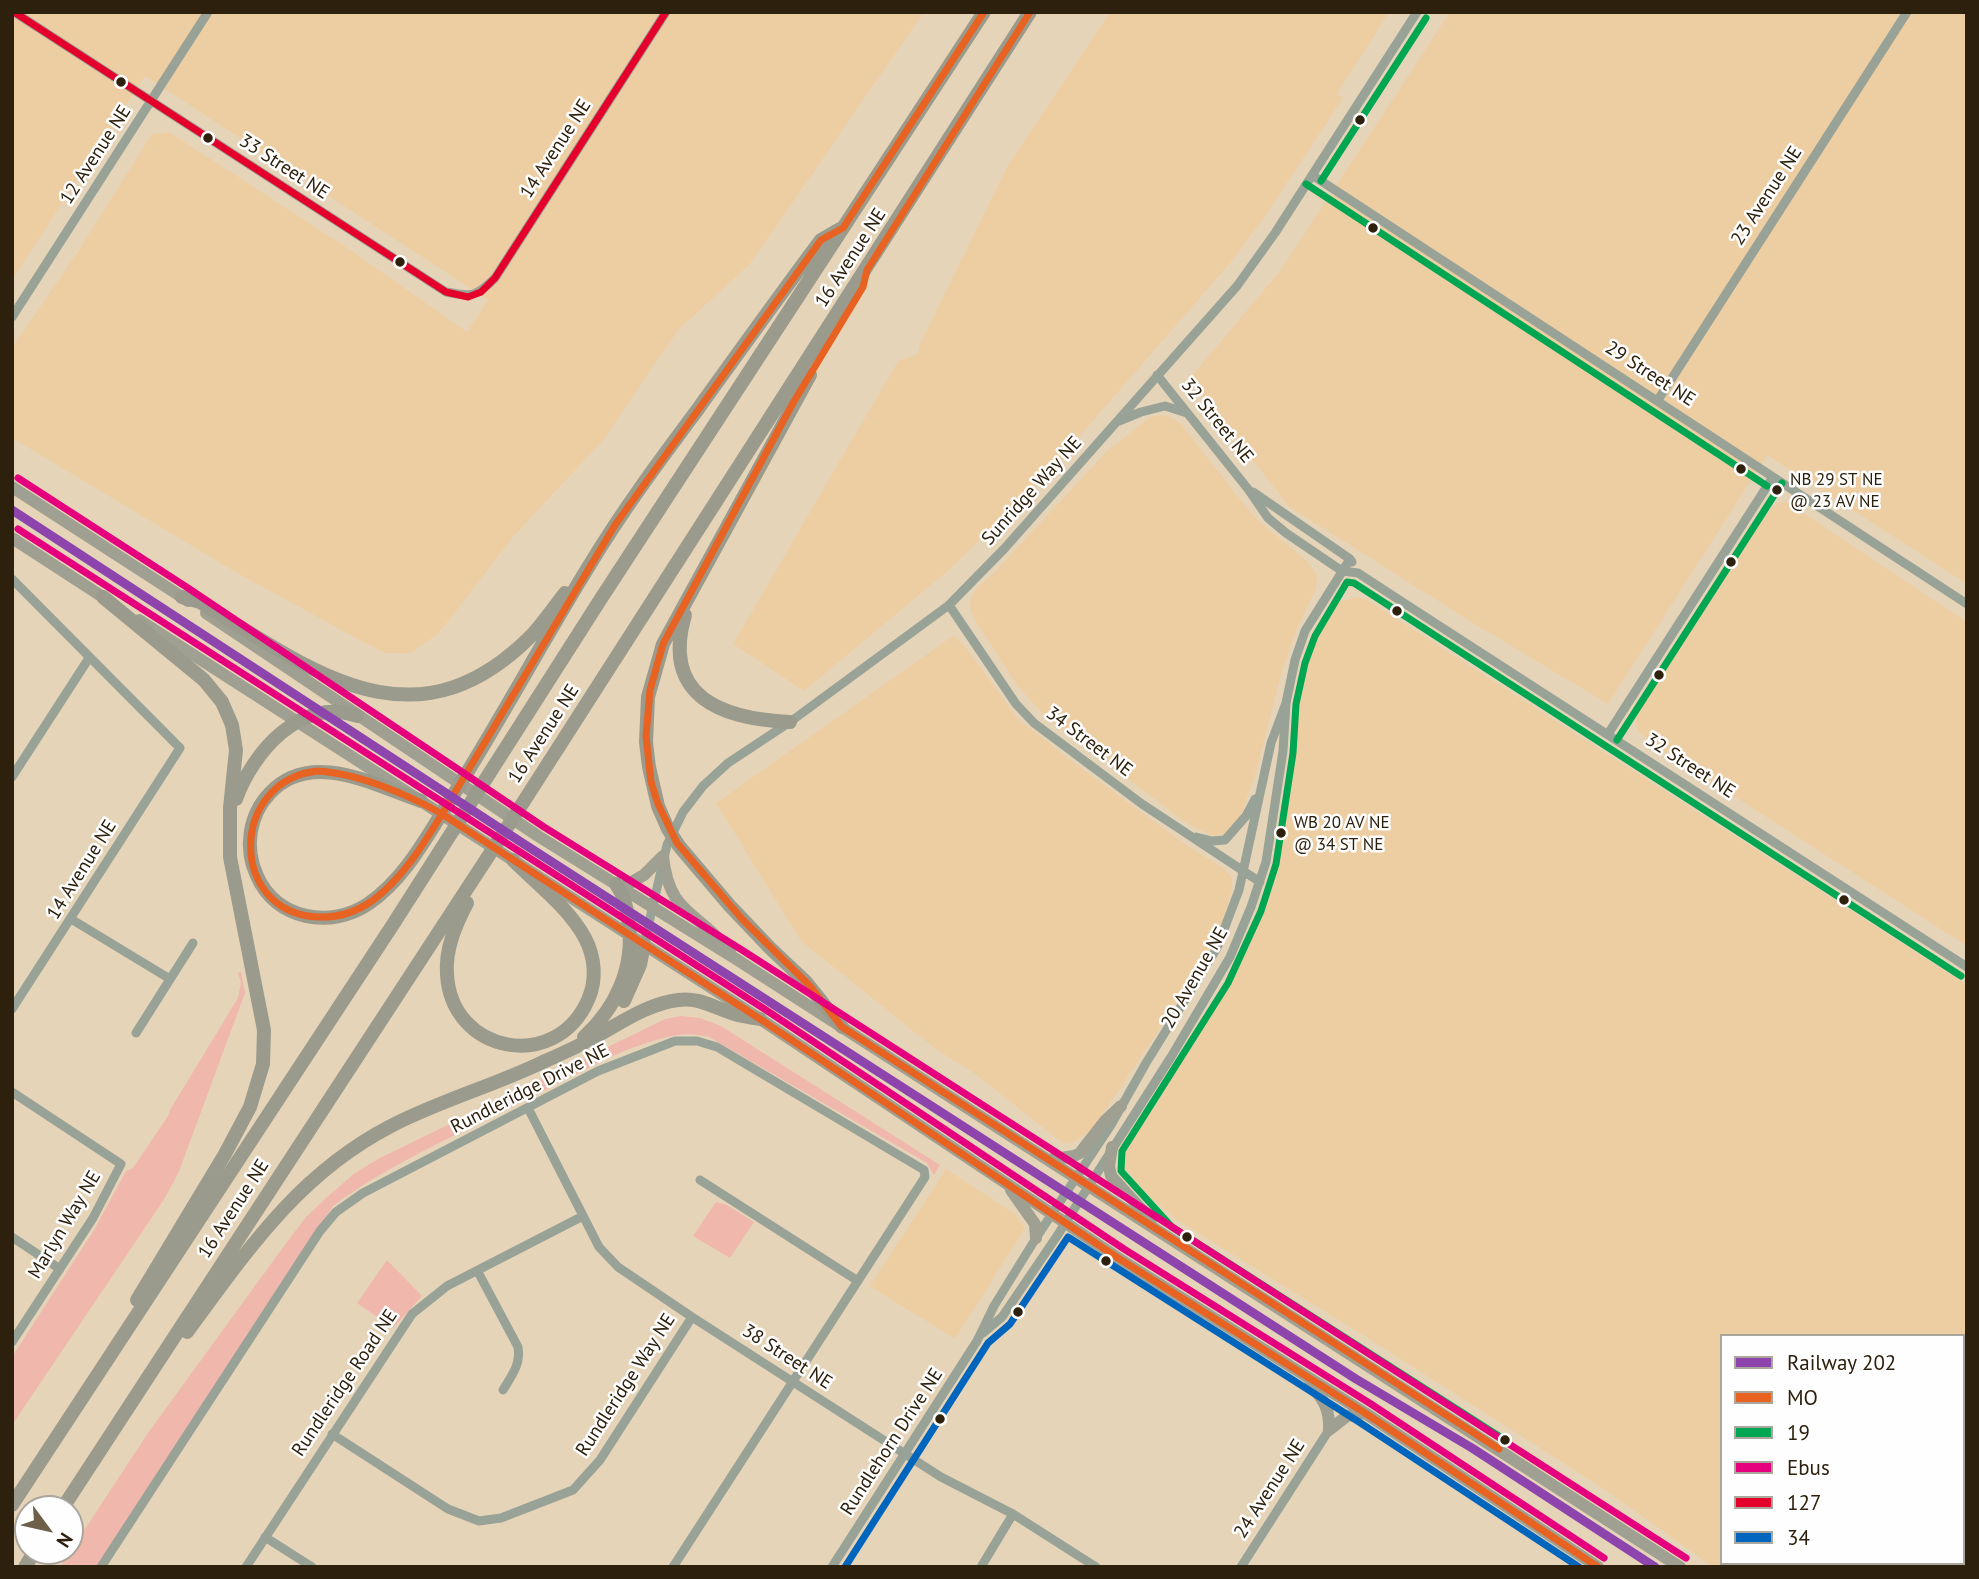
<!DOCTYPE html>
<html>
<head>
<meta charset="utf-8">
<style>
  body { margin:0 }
  #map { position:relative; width:1979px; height:1579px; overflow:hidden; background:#e6d4b9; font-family:"PT Sans",sans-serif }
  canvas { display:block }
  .frame { position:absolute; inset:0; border:14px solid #2d200c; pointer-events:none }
  .legend { position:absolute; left:1720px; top:1334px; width:245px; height:231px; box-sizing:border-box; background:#fefefe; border:2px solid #aaa59d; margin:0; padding:9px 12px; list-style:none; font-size:21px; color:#2d200c }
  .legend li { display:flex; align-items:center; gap:14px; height:35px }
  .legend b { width:35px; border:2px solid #aaa59d }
  .north { position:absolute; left:14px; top:1495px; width:70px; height:70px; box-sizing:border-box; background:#fefefe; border:2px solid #aaa59d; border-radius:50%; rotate:123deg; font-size:19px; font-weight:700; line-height:28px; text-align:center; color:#2d200c }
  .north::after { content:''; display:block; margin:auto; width:24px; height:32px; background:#6e5f49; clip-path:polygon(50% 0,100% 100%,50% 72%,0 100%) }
</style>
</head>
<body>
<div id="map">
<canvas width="1979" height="1579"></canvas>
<div class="frame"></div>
<ul class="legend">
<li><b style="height:9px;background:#8e44ad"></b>Railway 202</li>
<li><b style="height:9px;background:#e86221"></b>MO</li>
<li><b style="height:9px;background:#00a651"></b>19</li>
<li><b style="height:9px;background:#e5007d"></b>Ebus</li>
<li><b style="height:9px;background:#e4002b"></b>127</li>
<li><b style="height:9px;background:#0065bd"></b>34</li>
</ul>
<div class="north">N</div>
</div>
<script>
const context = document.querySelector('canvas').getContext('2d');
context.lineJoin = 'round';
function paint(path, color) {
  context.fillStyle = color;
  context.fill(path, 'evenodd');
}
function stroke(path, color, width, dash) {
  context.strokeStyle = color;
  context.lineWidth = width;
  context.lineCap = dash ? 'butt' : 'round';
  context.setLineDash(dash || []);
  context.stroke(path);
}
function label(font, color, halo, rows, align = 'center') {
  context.font = font + ' "PT Sans",sans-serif';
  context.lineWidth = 5;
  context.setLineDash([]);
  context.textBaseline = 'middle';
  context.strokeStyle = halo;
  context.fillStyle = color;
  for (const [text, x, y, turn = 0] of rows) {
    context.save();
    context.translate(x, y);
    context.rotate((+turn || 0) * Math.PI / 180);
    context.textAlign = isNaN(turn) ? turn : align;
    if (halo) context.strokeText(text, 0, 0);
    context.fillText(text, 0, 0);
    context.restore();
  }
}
paint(new Path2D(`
  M 12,12 L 924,12 L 750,264 L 679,329 L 604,439 L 513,537 L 439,633 L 411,653 L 386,653 L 361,641 L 232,570 L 12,438 L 12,348 L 77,253 L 152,134 L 169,132 L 352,251 L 467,332 L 488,300 L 145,76 L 12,280 Z
  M 1110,12 L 1389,12 L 1337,94 L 1343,98 L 1263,219 L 1231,262 L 1044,477 L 950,569 L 804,691 L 733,644 L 898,361 L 918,354 L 920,344 L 1007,167 Z
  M 1450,12 L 1967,12 L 1967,584 L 1767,455 L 1608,704 L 1465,618 L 1288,506 L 1190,378 L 1280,271 Z
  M 1161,415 L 1168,416 L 1181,424 L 1255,518 L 1307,561 L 1317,575 L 1316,588 L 1295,633 L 1282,671 L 1256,772 L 1241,816 L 1228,832 L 1222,835 L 1212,836 L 1186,823 L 1045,716 L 1018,687 L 973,617 L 970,607 L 971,598 L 977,588 L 993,574 L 1107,451 L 1150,417 Z
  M 1787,502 L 1967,622 L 1967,946 L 1656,746 L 1639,732 L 1636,723 L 1637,714 L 1648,693 L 1760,521 L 1777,503 Z
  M 1356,597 L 1366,599 L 1967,985 L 1967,1567 L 1713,1567 L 1604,1489 L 1366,1337 L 1177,1220 L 1143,1191 L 1123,1165 L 1124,1157 L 1130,1144 L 1156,1104 L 1195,1034 L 1235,972 L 1256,926 L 1273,869 L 1279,838 L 1290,748 L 1303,678 L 1311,653 L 1332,609 L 1339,602 ZM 1722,1336 L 1963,1336 L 1963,1563 L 1722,1563 Z
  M 954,635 L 966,648 L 1017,718 L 1078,766 L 1185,844 L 1223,868 L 1232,878 L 1232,891 L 1221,926 L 1205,957 L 1158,1032 L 1091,1131 L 1071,1143 L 1064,1144 L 975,1074 L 933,1047 L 801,941 L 716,803 Z
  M 946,1169 L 1015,1214 L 1025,1228 L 955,1339 L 870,1286 Z`), '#edcea3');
paint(new Path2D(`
  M 241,972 L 245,993 L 178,1174 L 163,1201 L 12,1425 L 12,1357 L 94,1230 L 126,1171 L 133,1168 L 168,1116 L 170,1110 L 238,998 L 241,983 L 238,973 Z
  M 681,1016 L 700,1018 L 721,1026 L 940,1165 L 934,1175 L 927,1163 L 709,1037 C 697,1034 685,1033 672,1036 C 619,1047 564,1081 516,1105 C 454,1136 388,1165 333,1206 L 97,1567 L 60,1567 L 148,1433 L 284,1246 L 306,1217 L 325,1199 L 355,1173 L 380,1158 L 665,1019 Z
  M 716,1202 L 727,1205 L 754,1222 L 730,1258 L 693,1236 Z
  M 387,1260 L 422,1296 L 393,1328 L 357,1303 Z`), '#f0b7ad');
stroke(new Path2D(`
  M 14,12 L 446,292 C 472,297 476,297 495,278 L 666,12
  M 1312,175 L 1967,604
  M 12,317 L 208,12
  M 1157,375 L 1248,489 L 1268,518 L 1286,533 L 1342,571 L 1358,573 L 1407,605 L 1967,967
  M 1658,400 L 1907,12
  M 1119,421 L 1141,412 L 1165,406 L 1187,413
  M 1253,492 L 1350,559 L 1352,562
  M 12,579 L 180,748 L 12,1009
  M 949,605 L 1016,704 L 1034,723 L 1142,804 L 1260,882
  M 1608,734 L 1773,477
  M 12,777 L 89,658
  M 1196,837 L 1212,841 L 1225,840 L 1246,816 L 1255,799
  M 71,919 L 170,979
  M 644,944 L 667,845 L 683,812 L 703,786 L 728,763 L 790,722 L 949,605 L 1004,549 L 1237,286 L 1275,233 L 1417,12
  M 136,1033 L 193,943
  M 12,1092 L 121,1164 L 93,1218 L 12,1342
  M 528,1108 L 599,1247 L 618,1267 L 692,1317 L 941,1477 L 1013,1514 L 1096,1567
  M 700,1180 L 858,1281
  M 12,1237 L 60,1269
  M 478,1272 L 518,1347 C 521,1364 512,1375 503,1390
  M 983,1333 L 1002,1317 L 1057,1236 L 1171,1057 L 1230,957 L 1251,907 L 1266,862 L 1283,751 L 1286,703 L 1295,660 L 1305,631 L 1350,559
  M 332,1434 L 448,1509 L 479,1521 L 501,1518 L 573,1490 L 600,1460 L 692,1317
  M 265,1537 L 312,1567
  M 101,1567 L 320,1231 L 336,1212 L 363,1193 L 598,1071 L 675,1041 L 697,1041 L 717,1047 L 924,1170 L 925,1177 L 673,1567
  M 246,1567 L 412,1314 L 447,1286 L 583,1216
  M 832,1567 L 977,1341 L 994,1306 L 1036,1238 L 1111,1125 L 1146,1063 L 1217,948 L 1239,890 L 1271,743 L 1286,703
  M 981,1567 L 1013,1514
  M 1241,1567 L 1329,1430`), '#99a296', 9);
stroke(new Path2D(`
  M 12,487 L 188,601
  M 12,538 L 109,601
  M 206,613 L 538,836 L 736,959 L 1680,1567
  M 139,620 L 760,1019 L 1118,1258 L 1365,1413 L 1598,1567
  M 663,856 C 669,916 699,911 730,952
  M 621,888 L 644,875 L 663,856
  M 1112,1147 L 1109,1166 L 1111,1176 L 1151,1220
  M 1048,1160 L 1074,1156 L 1080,1153 L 1105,1121 L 1121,1106
  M 1011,1190 L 1035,1224 L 1036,1238
  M 1310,1385 C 1324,1399 1330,1410 1329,1430
  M 1329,1430 L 1347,1416 L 1365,1413`), '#9fa091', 12);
stroke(new Path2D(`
  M 810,375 L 663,644 L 648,697 L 646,742 L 649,767 L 658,806 L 668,829 L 679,846 L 730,906 L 770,948 L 806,982 L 842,1027
  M 103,597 L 204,680 L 222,702 L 232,725 L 236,750 L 230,808 L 230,857 L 264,1030 L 263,1064 L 250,1107 L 225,1154 L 137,1300
  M 182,597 L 200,602 C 313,671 415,753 532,635 C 544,622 554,607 565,593
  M 685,615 C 661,697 722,719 790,722
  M 236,799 C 253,752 301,696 357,716
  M 421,801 C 374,785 311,749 270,793 C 249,815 244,848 257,876 C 276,920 331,929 368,904 C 406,878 428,834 452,797 C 500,721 542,642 589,566 C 622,511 660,460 698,409 C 739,352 779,296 821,240 L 840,229
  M 467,903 C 456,924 445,949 447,974 C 451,1054 556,1073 588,1000 C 597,980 595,957 585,938 C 569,908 537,884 513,860
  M 624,1001 L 640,965 L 644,944
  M 584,1037 C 616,1008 634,968 629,925 C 627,909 625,897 616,884
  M 187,1332 C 247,1251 298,1174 391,1126 C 439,1101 493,1086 543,1062 C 559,1055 575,1048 591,1039 C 618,1025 646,1004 678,1000 C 697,997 711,1006 729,1012 C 738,1016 750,1017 760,1019
  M 12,1505 L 392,926 L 602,597 L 984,12
  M 62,1509 L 508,826 L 1030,12
  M 25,1567 L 35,1551`), '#9a9b8c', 14);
stroke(new Path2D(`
  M 1030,12 L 867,270 L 863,287 L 793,403 L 663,644 L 650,690 L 646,736 L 651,782 L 658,804 L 677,843 L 742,919 L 810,986 L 842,1027 L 1499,1449
  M 317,771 C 357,773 407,794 442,814 C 423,845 402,879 372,901 C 356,912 337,918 317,917 C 228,912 229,781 317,771 Z
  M 442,814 L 760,1019 L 1118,1258 L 1365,1413 L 1598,1567
  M 442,814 L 615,525 L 821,240 L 843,228 L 984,12`), '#e86221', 7);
stroke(new Path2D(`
  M 1321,181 L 1426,18
  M 1306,184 L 1767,486
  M 1617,740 L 1782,483
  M 1505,1440 L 1172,1227 L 1121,1171 L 1122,1151 L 1228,983 L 1261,911 L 1276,864 L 1293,753 L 1296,704 L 1305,663 L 1315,636 L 1347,582 L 1354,583 L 1961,976`), '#00a651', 7);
stroke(new Path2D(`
  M 18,478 L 188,588 L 544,827 L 742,950 L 1686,1558
  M 18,529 L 766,1010 L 1124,1249 L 1371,1404 L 1604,1558`), '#e5007d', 7);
stroke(new Path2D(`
  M 14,12 L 446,292 L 468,297
  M 468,297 L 481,292 L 495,278 L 666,12`), '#e4002b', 7);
stroke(new Path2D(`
  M 845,1567 L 988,1343 L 1010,1324 L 1068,1237 L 1359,1422 L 1579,1567`), '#0065bd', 7);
stroke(new Path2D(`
  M 12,510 L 524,844 L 1356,1379 L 1472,1448 L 1655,1567`), '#8e44ad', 9);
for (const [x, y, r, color] of [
  [121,82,6,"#2d200c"],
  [1360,120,6,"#2d200c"],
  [208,138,6,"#2d200c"],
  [1373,228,6,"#2d200c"],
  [400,262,6,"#2d200c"],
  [1741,469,6,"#2d200c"],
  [1777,490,6,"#2d200c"],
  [1731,562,6,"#2d200c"],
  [1397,611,6,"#2d200c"],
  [1659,675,6,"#2d200c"],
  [1281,833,6,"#2d200c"],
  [1844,900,6,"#2d200c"],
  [1187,1237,6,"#2d200c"],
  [1106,1261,6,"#2d200c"],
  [1018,1312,6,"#2d200c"],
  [940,1419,6,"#2d200c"],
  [1505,1440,6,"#2d200c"]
]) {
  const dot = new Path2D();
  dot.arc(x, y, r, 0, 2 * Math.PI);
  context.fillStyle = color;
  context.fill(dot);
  stroke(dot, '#fefefe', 2.5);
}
label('17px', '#2d200c', '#fefefe', [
  ["NB 29 ST NE",1790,480],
  ["@ 23 AV NE",1790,502],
  ["WB 20 AV NE",1294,823],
  ["@ 34 ST NE",1294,845]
], 'left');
label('19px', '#2d200c', '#fefefe', [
  ["14 Avenue NE",556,149,-57],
  ["12 Avenue NE",96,155,-57],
  ["33 Street NE",284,167,33],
  ["23 Avenue NE",1767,196,-57],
  ["16 Avenue NE",851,258,-57],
  ["29 Street NE",1650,374,33],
  ["32 Street NE",1217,421,51],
  ["Sunridge Way NE",1032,491,-48],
  ["16 Avenue NE",544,734,-57],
  ["34 Street NE",1089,742,37],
  ["32 Street NE",1690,766,33],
  ["14 Avenue NE",82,870,-58],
  ["20 Avenue NE",1195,978,-60],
  ["Rundleridge Drive NE",530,1089,-27],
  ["16 Avenue NE",234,1209,-57],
  ["Marlyn Way NE",65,1225,-59],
  ["38 Street NE",787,1357,33],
  ["Rundleridge Road NE",345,1383,-56],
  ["Rundleridge Way NE",626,1385,-57],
  ["Rundlehorn Drive NE",892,1442,-57],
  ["24 Avenue NE",1270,1489,-57]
]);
</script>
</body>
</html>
